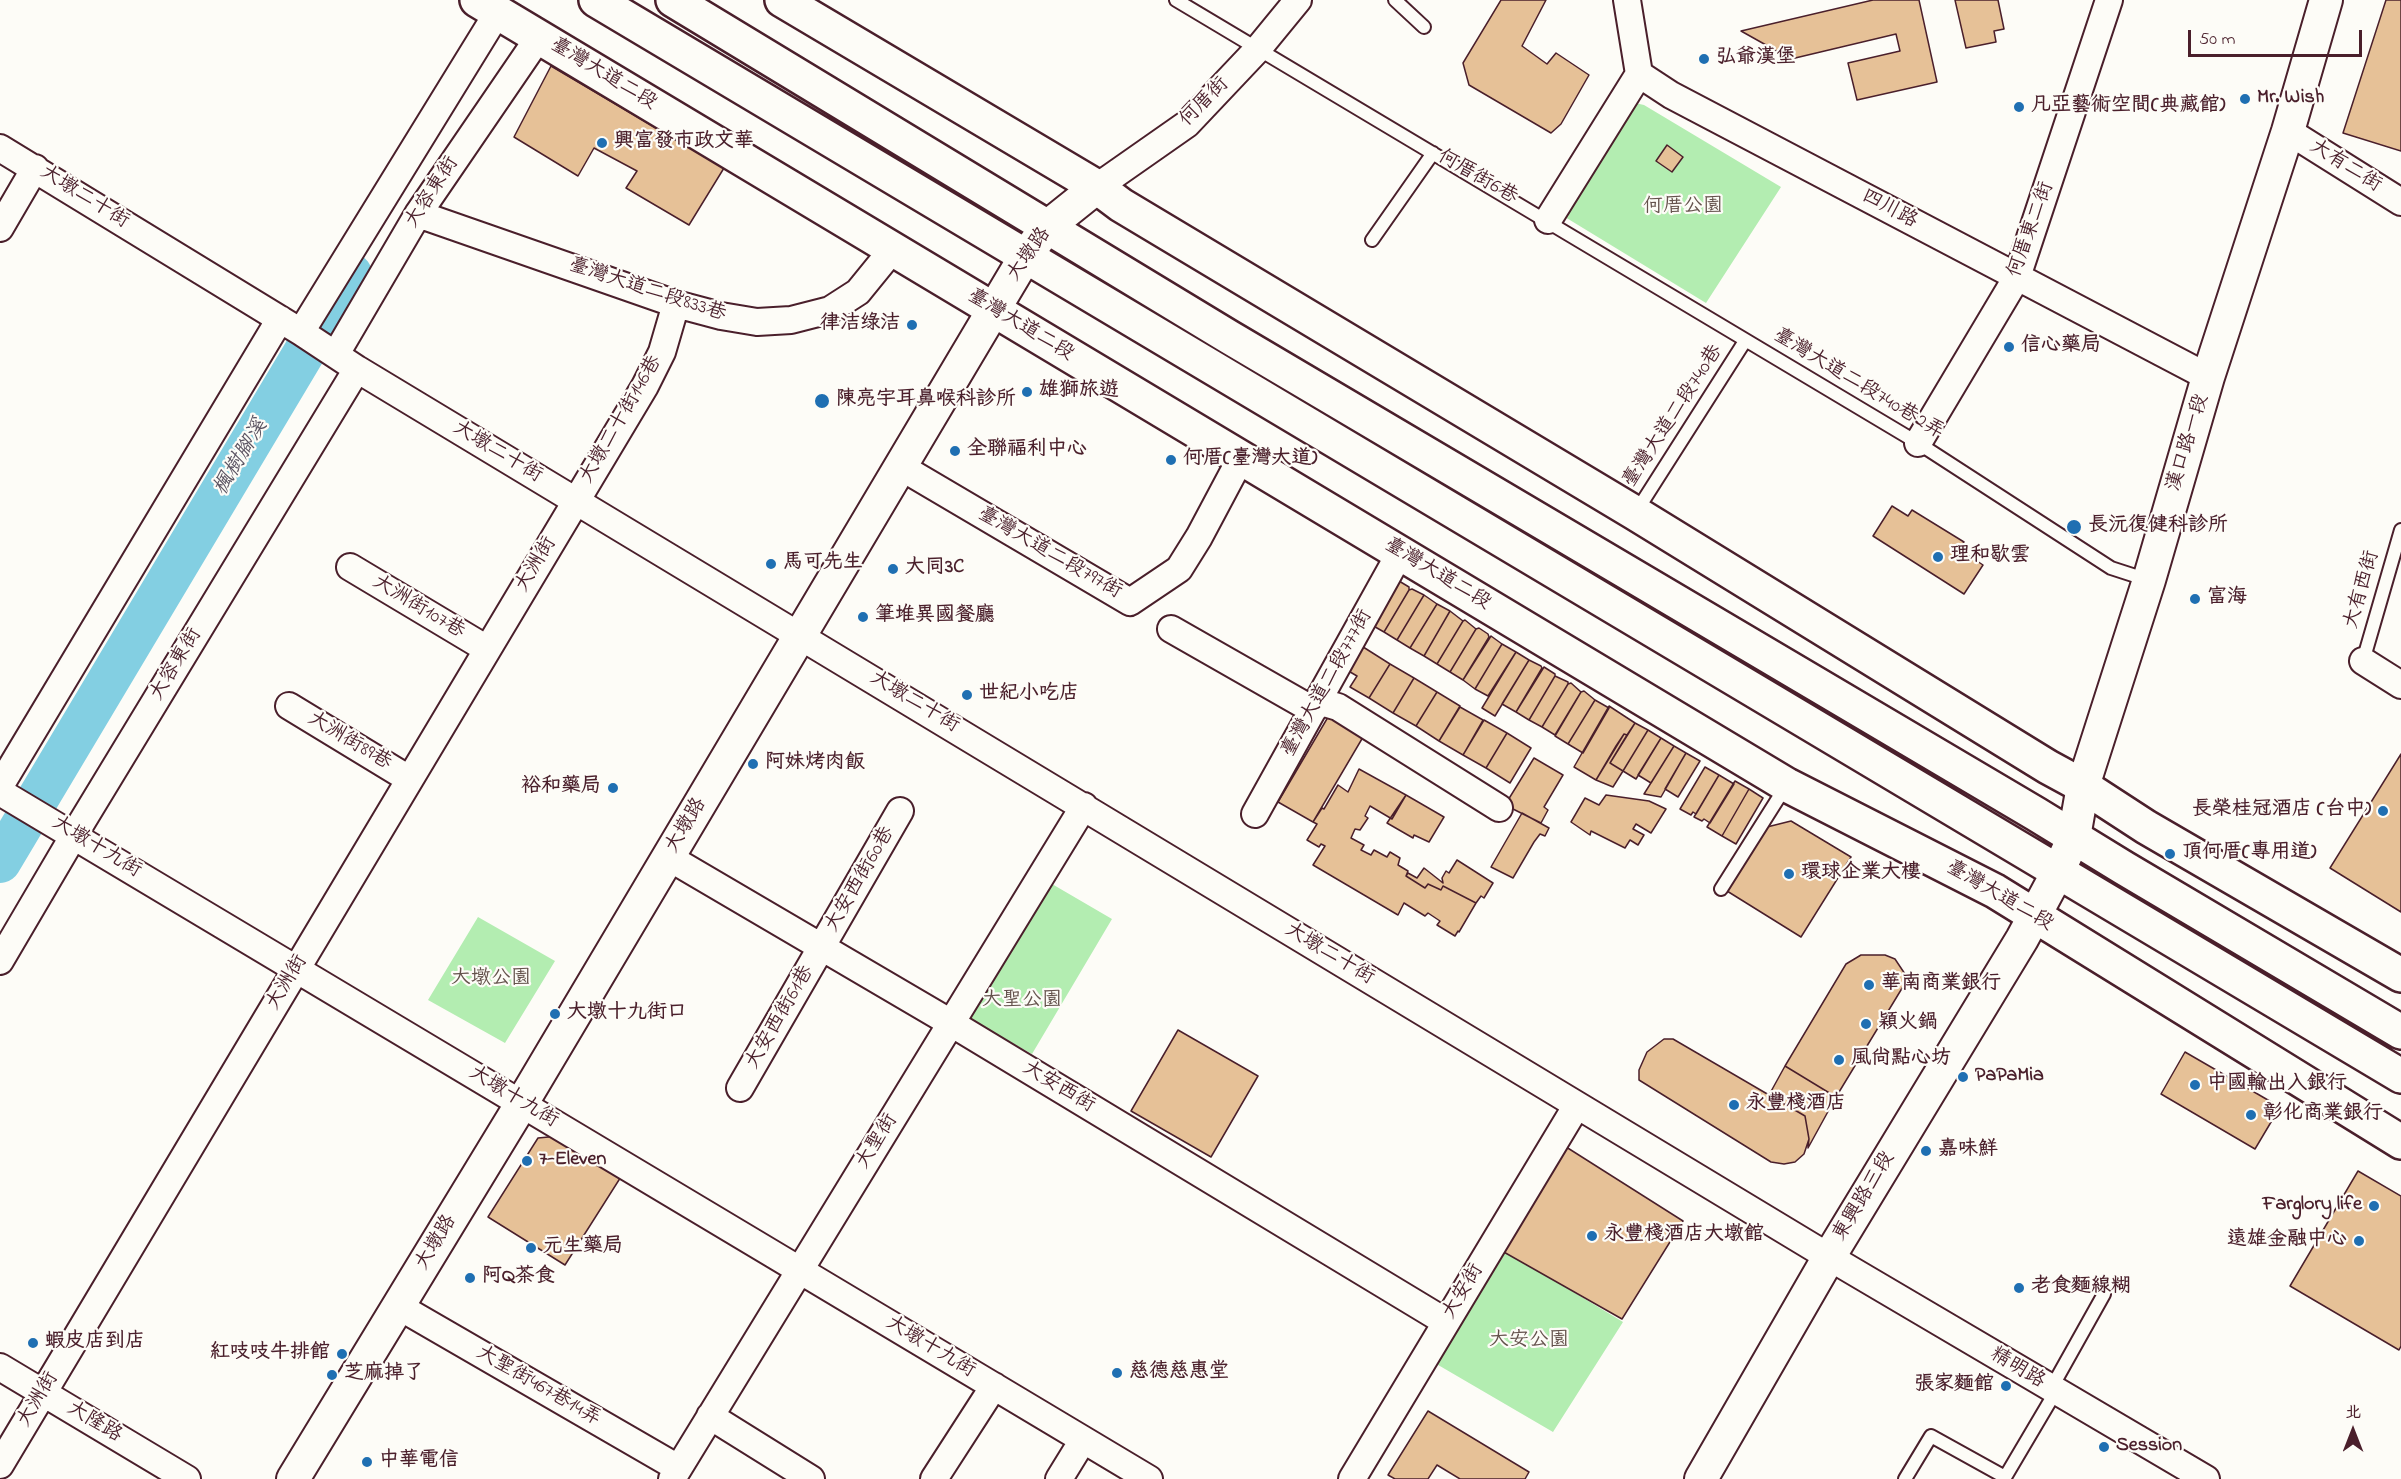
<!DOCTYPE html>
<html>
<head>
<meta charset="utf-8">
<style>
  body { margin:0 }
  #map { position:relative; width:2401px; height:1479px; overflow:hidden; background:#fdfcf7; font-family:"Indie Flower","LXGW WenKai TC",sans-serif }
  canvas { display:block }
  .north { position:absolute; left:2323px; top:1401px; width:60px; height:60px; -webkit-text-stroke:4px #fdfcf7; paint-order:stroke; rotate:0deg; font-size:16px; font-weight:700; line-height:24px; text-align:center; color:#4a1f2b }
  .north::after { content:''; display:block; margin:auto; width:21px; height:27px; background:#4a1f2b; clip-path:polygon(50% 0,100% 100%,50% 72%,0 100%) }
  .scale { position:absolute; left:2188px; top:30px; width:174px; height:27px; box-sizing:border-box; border:3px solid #4a1f2b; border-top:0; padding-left:8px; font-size:18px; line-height:21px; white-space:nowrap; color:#4a1f2b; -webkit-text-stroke:4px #fdfcf7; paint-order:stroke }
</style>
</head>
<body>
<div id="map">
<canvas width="2401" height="1479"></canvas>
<div class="north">北</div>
<div class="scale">50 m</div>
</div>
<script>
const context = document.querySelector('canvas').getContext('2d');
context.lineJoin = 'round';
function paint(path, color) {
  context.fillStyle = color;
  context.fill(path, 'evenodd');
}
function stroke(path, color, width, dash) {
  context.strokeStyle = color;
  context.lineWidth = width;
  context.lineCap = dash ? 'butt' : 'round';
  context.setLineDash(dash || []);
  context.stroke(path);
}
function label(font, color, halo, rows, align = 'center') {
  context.font = font + ' "Indie Flower","LXGW WenKai TC",sans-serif';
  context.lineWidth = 4.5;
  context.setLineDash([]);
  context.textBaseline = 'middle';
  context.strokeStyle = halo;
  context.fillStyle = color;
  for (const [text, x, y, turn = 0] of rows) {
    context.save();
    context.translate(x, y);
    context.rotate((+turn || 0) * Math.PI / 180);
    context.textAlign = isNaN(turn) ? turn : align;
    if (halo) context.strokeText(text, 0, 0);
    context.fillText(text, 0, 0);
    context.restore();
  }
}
paint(new Path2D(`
  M 1635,103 L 1644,105 L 1781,187 L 1706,303 L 1560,214 Z
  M 1052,884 L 1112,919 L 1032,1054 L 969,1019 Z
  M 478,917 L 555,961 L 505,1043 L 428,1000 Z
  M 1504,1250 L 1623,1322 L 1553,1432 L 1433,1362 Z`), '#b3edb1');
stroke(new Path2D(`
  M 0,862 L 351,274`), '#83cfe2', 42);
const building = new Path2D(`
  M 1501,0 L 1546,0 L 1522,46 L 1547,64 L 1556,53 L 1589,75 L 1561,124 L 1551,133 L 1469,85 L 1463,63 Z
  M 1873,0 L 1919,0 L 1937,82 L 1857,100 L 1848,63 L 1900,51 L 1896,34 L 1791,59 L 1741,31 Z
  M 1955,0 L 1998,0 L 2004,29 L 1994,31 L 1996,42 L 1966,48 Z
  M 2386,0 L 2401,0 L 2401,151 L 2343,133 Z
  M 551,66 L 724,168 L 689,225 L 626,188 L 637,171 L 594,148 L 578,176 L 514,137 Z
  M 1667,145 L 1683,157 L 1672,172 L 1656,161 Z
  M 1892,506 L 1908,516 L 1912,510 L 1964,542 L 1959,549 L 1983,565 L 1964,594 L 1873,536 Z
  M 1399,581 L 1409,587 L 1409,590 L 1384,632 L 1370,624 L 1396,582 Z
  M 1412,589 L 1424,595 L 1397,640 L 1384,632 L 1409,590 Z
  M 1424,595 L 1437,604 L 1410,648 L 1397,640 Z
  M 1437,604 L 1450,611 L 1424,656 L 1410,648 Z
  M 1450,611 L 1463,621 L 1437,664 L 1424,656 Z
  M 1465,620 L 1476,629 L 1450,672 L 1437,664 L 1463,621 Z
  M 1479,628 L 1488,634 L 1489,637 L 1463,680 L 1450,672 L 1476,629 Z
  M 1491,636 L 1502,644 L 1475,689 L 1463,680 Z
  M 1502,644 L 1516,652 L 1488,696 L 1475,689 Z
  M 1360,645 L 1390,664 L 1369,698 L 1350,687 L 1357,676 L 1345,669 Z
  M 1516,652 L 1529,660 L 1495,716 L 1482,708 Z
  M 1529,660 L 1541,666 L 1542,668 L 1516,712 L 1502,704 Z
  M 1390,664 L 1414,678 L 1393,713 L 1369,698 Z
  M 1544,667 L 1555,674 L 1555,676 L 1529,720 L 1516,712 Z
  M 1555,676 L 1568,682 L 1568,684 L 1542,727 L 1529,720 Z
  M 1414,678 L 1437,692 L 1416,726 L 1393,713 Z
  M 1571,683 L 1581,692 L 1555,735 L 1542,727 L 1568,684 Z
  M 1584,691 L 1595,700 L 1568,744 L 1555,736 L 1581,692 Z
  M 1437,692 L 1460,706 L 1439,741 L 1416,726 Z
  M 1595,700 L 1609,708 L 1583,753 L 1568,744 Z
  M 1609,706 L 1635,723 L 1627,735 L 1624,734 L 1616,746 L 1596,780 L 1574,767 Z
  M 1460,707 L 1483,720 L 1463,755 L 1439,741 Z
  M 1331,712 L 1366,732 L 1313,822 L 1278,802 Z
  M 1484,720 L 1507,733 L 1486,768 L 1463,755 Z
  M 1635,723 L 1648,730 L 1623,771 L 1610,763 Z
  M 1648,730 L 1661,738 L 1636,779 L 1623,771 Z
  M 1507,733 L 1531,748 L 1510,783 L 1486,768 Z
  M 1624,734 L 1627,735 L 1610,763 L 1623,771 L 1613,787 L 1596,780 Z
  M 1661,738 L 1674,746 L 1651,783 L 1638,775 Z
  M 1674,746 L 1686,753 L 1661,797 L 1644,794 Z
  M 1686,753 L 1700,761 L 1678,797 L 1665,789 Z
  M 2401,754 L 2401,912 L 2330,868 Z
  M 1534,758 L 1563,775 L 1544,807 L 1548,810 L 1541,823 L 1505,805 Z
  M 1705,767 L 1719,775 L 1696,814 L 1693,812 L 1691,815 L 1680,809 Z
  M 1359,769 L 1406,795 L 1392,819 L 1370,806 L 1365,816 L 1368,818 L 1360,830 L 1355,829 L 1351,838 L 1364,845 L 1361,850 L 1371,855 L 1374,850 L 1387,857 L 1390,852 L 1400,858 L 1398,865 L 1408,871 L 1406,876 L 1425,888 L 1428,884 L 1441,890 L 1443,886 L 1476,903 L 1459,932 L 1458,931 L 1455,936 L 1437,925 L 1440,921 L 1428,913 L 1425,916 L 1404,903 L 1398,915 L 1313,865 L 1325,846 L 1321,844 L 1319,847 L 1307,840 L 1317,824 L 1313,822 L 1322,808 L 1324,809 L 1338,785 L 1348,792 Z
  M 1719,775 L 1734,784 L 1710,823 L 1704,819 L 1702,821 L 1694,817 Z
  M 1735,781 L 1749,789 L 1722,836 L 1707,827 Z
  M 1749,789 L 1763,798 L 1736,844 L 1722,836 Z
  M 1406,795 L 1444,817 L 1429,842 L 1414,835 L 1413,838 L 1387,823 Z
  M 1606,795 L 1649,801 L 1666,809 L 1651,833 L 1636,824 L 1633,829 L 1644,835 L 1638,845 L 1630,840 L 1625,848 L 1591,831 L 1590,835 L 1571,822 L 1585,798 L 1599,805 Z
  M 1522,813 L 1549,828 L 1545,836 L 1540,834 L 1534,842 L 1513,878 L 1491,867 Z
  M 1791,821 L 1851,857 L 1801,937 L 1727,891 L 1767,827 Z
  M 1457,860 L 1493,883 L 1484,898 L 1481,896 L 1476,903 L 1443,886 L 1441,890 L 1428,884 L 1425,888 L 1406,876 L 1408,873 L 1417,878 L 1424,868 L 1443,883 L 1442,878 L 1446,871 L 1449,873 Z
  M 1861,955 L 1885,955 L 1895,959 L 1905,974 L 1904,985 L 1836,1097 L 1785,1066 L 1846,964 Z
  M 1178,1030 L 1258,1076 L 1211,1157 L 1131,1111 Z
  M 1664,1039 L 1673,1039 L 1805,1116 L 1809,1139 L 1804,1154 L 1795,1162 L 1784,1164 L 1771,1162 L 1639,1080 L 1639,1070 L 1647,1052 Z
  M 2185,1052 L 2280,1107 L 2255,1149 L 2161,1094 Z
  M 1785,1066 L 1836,1097 L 1808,1148 L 1809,1139 L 1805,1116 L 1769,1095 Z
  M 559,1136 L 624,1172 L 565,1265 L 488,1217 L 538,1138 Z
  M 1563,1145 L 1683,1221 L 1622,1319 L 1502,1251 Z
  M 2358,1171 L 2401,1196 L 2401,1346 L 2399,1350 L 2290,1286 Z
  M 1428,1411 L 1529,1472 L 1525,1479 L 1460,1479 L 1437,1465 L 1428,1479 L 1395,1479 L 1388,1475 Z`);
paint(building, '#e6c197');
stroke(building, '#4a1f2b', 1.5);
const service = new Path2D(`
  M 1176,0 L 1918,443 L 2111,568 L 2148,580
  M 1395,0 L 1424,27
  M 1372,240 L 1433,153
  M 1636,512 L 1745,341
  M 2363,661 L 2401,530
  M 1721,889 L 1786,786
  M 1905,1479 L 1931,1436 L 2005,1477
  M 2004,1479 L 2056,1391 L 2057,1378 L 2104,1294`);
const minor = new Path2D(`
  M 1627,0 L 1639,74 L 1671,95 L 2208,377
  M 2288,131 L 2401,202
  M 0,148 L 301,332 L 357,369 L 1829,1257 L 2206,1479
  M 1097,187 L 1187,124 L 1257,50 L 1298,0
  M 418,214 L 676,304 L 721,316 L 757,322 L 791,320 L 830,310 L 858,292 L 893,249
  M 1548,220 L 1639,74
  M 0,228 L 35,168
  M 301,332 L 498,12
  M 336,354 L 418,214 L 539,37
  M 1918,443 L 2017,277 L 2109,0
  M 901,467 L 1130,602 L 1179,569 L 1199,537 L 1241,458
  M 350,567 L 487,649
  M 1171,629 L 1313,710
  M 2363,661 L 2401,685
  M 1318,701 L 1338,707 L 1499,808
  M 289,706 L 409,779
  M 0,786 L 280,319
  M 0,792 L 1149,1479
  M 1255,814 L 1400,553
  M 668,857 L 951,1023 L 1446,1322
  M 0,961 L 74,835 L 357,369
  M 740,1088 L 900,811
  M 398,1306 L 678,1468
  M 0,1367 L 187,1479
  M 710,1416 L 811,1479
  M 0,1465 L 645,386 L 662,352 L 676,304
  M 672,1479 L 1084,806
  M 934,1479 L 994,1386
  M 1059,1479 L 1083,1440
  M 1352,1479 L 1577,1105`);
const tertiary = new Path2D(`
  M 293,1479 L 522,1103 L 1025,257 L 1047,227 L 1097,187
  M 1701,1479 L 1829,1257 L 2022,939 L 2058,872 L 2074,837 L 2083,786 L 2149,580 L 2208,377 L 2288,131 L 2326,0`);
const primary = new Path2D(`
  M 477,0 L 1787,785 L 1995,891 L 2401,1142
  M 596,0 L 2401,1076
  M 673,0 L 1229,337 L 2036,814 L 2124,868 L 2401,1032
  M 782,0 L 1097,187 L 1121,205 L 1635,513 L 2048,767 L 2083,786 L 2146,827 L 2401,975`);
stroke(service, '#4a1f2b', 16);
stroke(minor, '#4a1f2b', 30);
stroke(tertiary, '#4a1f2b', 36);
stroke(primary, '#4a1f2b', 38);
stroke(service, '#fdfcf7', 12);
stroke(minor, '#fdfcf7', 26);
stroke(tertiary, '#fdfcf7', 32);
stroke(primary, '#fdfcf7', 33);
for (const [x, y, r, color] of [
  [1704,59,6,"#1f6fb2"],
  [2245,99,6,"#1f6fb2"],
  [2019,107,6,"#1f6fb2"],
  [602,143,6,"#1f6fb2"],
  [912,325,6,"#1f6fb2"],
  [2009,347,6,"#1f6fb2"],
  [1027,392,6,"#1f6fb2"],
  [822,401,8,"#1f6fb2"],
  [955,451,6,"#1f6fb2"],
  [1171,460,6,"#1f6fb2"],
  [2074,527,8,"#1f6fb2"],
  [1938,557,6,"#1f6fb2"],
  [771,564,6,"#1f6fb2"],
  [893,569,6,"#1f6fb2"],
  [2195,599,6,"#1f6fb2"],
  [863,617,6,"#1f6fb2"],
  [967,695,6,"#1f6fb2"],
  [753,764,6,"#1f6fb2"],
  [613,788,6,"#1f6fb2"],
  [2383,811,6,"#1f6fb2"],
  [2170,854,6,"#1f6fb2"],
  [1789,874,6,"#1f6fb2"],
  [1869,985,6,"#1f6fb2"],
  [555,1014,6,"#1f6fb2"],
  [1866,1024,6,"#1f6fb2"],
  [1839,1060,6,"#1f6fb2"],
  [1963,1077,6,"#1f6fb2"],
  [2195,1085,6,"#1f6fb2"],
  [1734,1105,6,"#1f6fb2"],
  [2251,1115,6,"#1f6fb2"],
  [1926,1151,6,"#1f6fb2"],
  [527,1161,6,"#1f6fb2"],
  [2374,1206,6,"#1f6fb2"],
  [1592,1236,6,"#1f6fb2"],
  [2359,1241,6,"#1f6fb2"],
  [531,1248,6,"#1f6fb2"],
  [470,1278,6,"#1f6fb2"],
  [2019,1288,6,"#1f6fb2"],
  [33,1343,6,"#1f6fb2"],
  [342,1354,6,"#1f6fb2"],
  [1117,1373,6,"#1f6fb2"],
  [332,1375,6,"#1f6fb2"],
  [2006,1386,6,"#1f6fb2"],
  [2104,1447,6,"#1f6fb2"],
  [367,1462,6,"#1f6fb2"]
]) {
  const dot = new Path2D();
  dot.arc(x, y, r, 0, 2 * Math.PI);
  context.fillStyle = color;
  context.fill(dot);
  stroke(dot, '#fdfcf7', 2);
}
label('bold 20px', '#4a1f2b', '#fdfcf7', [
  ["弘爺漢堡",1716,59],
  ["Mr. Wish",2257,99],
  ["凡亞藝術空間(典藏館)",2031,107],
  ["興富發市政文華",614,143],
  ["律洁绿洁",900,325,"right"],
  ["信心藥局",2021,347],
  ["雄獅旅遊",1039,392],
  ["陳亮宇耳鼻喉科診所",836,401],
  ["全聯福利中心",967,451],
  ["何厝(臺灣大道)",1183,460],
  ["長沅復健科診所",2088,527],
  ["理和歇雲",1950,557],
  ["馬可先生",783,564],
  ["大同3C",905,569],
  ["富海",2207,599],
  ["筆堆異國餐廳",875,617],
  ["世紀小吃店",979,695],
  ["阿妹烤肉飯",765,764],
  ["裕和藥局",601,788,"right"],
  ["長榮桂冠酒店 (台中)",2371,811,"right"],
  ["頂何厝(專用道)",2182,854],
  ["環球企業大樓",1801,874],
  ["華南商業銀行",1881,985],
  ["大墩十九街口",567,1014],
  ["穎火鍋",1878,1024],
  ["風尚點心坊",1851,1060],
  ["PaPaMia",1975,1077],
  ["中國輸出入銀行",2207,1085],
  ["永豐棧酒店",1746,1105],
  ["彰化商業銀行",2263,1115],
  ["嘉味鮮",1938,1151],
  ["7-Eleven",539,1161],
  ["Farglory life",2362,1206,"right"],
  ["永豐棧酒店大墩館",1604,1236],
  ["遠雄金融中心",2347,1241,"right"],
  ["元生藥局",543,1248],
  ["阿Q茶食",482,1278],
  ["老食麵線糊",2031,1288],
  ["蝦皮店到店",45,1343],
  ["紅吱吱牛排館",330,1354,"right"],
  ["慈德慈惠堂",1129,1373],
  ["芝麻掉了",344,1375],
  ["張家麵館",1994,1386,"right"],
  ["Session",2116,1447],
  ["中華電信",379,1462]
], 'left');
label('20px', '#4a1f2b', '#fdfcf7', [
  ["臺灣大道二段",603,75,31],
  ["何厝街",1205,103,-45],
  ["大有二街",2345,167,32],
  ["何厝街6巷",1477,178,30],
  ["大容東街",433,193,-57],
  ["大墩二十街",84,198,32],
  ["四川路",1889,210,28],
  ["何厝東二街",2032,230,-70],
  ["大墩路",1030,255,-55],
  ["臺灣大道二段833巷",647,291,18],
  ["臺灣大道二段",1020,326,31],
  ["臺灣大道二段740巷2弄",1858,385,31],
  ["臺灣大道二段740巷",1674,417,-57],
  ["大墩二十街146巷",622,420,-60],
  ["漢口路一段",2189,443,-73],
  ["大墩二十街",497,453,31],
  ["臺灣大道二段797街",1049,554,30],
  ["大洲街",537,565,-59],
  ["臺灣大道二段",1437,575,31],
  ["大有西街",2363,590,-74],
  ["大洲街107巷",418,608,31],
  ["大容東街",177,665,-59],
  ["臺灣大道二段777街",1328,684,-61],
  ["大墩二十街",914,703,31],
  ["大洲街89巷",349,742,31],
  ["大墩路",687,826,-59],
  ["大墩十九街",96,848,31],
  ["大安西街60巷",861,880,-60],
  ["臺灣大道二段",1999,897,30],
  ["大墩二十街",1329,955,31],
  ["大洲街",288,983,-59],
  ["大安西街61巷",781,1018,-60],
  ["大安西街",1058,1088,31],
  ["大墩十九街",513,1098,31],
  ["大聖街",878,1142,-58],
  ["東興路三段",1865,1197,-59],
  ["大墩路",437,1243,-59],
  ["大安街",1464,1292,-59],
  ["大墩十九街",930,1348,31],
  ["精明路",2017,1369,31],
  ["大聖街467巷14弄",538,1387,30],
  ["大洲街",39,1400,-59],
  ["大隆路",94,1423,31]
]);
label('20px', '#64524c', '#fdfcf7', [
  ["何厝公園",1683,208],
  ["大墩公園",491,980],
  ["大聖公園",1022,1002],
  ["大安公園",1529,1342]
]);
label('italic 21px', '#5b5462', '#fdfcf7', [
  ["楓樹腳溪",242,458,-59]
]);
</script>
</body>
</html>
